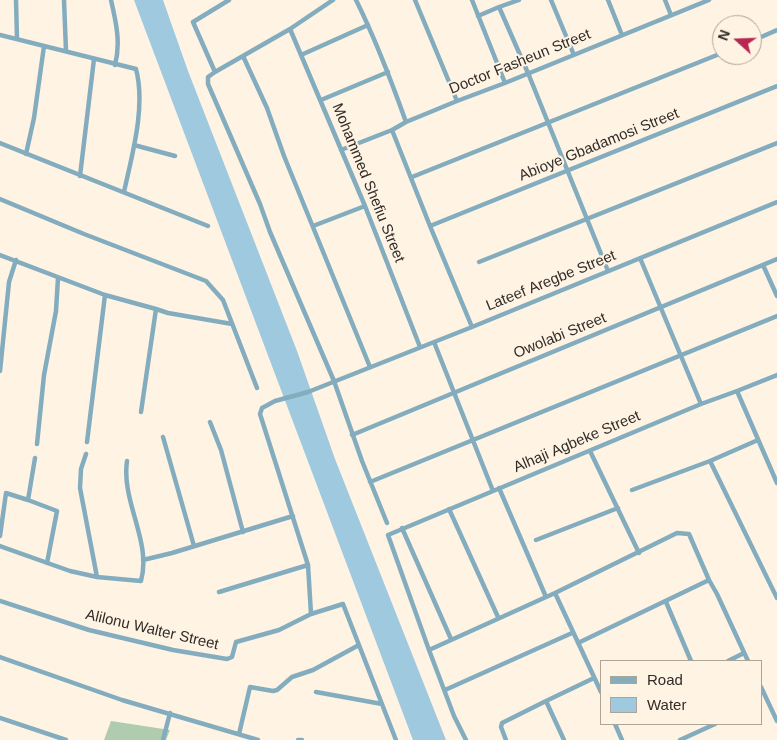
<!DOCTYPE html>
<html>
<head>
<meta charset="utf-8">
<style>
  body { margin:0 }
  #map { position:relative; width:777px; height:740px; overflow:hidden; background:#fff3e4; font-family:Helvetica,sans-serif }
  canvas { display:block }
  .legend { position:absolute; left:600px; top:660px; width:162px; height:65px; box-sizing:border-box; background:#fff3e4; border:1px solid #ada498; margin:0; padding:6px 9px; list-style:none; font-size:15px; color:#312d27 }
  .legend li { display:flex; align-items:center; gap:10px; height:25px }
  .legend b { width:25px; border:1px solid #ada498 }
  .north { position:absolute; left:712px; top:15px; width:50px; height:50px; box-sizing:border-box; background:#fff3e4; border:1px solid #ada498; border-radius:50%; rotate:290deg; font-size:14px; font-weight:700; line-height:20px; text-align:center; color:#312d27 }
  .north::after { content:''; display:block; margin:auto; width:18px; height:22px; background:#b72751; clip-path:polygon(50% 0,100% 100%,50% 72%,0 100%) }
</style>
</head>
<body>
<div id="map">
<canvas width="777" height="740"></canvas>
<ul class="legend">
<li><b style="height:6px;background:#83adbe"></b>Road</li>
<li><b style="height:14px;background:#9ec9df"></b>Water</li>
</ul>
<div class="north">N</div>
</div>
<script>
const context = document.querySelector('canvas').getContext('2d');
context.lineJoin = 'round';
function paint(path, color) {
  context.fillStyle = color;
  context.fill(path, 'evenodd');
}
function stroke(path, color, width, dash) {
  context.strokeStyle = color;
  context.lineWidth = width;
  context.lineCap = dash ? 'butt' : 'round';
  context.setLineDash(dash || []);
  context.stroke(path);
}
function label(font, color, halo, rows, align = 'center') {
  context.font = font + ' Helvetica,sans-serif';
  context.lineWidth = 4;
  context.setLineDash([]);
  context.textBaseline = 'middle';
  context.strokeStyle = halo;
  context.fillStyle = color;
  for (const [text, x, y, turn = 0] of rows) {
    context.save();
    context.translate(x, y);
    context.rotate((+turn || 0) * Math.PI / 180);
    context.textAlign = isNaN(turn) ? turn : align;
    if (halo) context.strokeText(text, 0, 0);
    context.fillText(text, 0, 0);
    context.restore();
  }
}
paint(new Path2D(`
  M 111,721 L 170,730 L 166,740 L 104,740 Z`), '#afcbb0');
paint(new Path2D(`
  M 134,0 L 163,0 L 188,71 L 297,351 L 335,459 L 446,740 L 413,740 Z`), '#9ec9df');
stroke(new Path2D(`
  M 16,0 L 17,39
  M 64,0 L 66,51
  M 111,0 C 116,22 121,43 115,65
  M 229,0 L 193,22 L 215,72 L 290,29 L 333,0
  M 356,0 C 376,40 391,80 406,122
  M 415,0 L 457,101
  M 472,0 L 505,83
  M 519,0 L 499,7 L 528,73 L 608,271
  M 551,0 L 574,55
  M 608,0 L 622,35
  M 665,0 L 671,15
  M 478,16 L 499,7
  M 290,29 L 365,206 L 420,347
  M 0,35 L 136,69 C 146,107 132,155 124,192
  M 752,41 L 777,30
  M 301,55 L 368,25
  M 243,56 L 267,108 L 284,156 L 370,367
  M 215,72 L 208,77 L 208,84 L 260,204 L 270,232 L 334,381 L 362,461 L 387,523
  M 321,100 L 388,72
  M 392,130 L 430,226 L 472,327
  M 0,143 L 208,226
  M 134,145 L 175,156
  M 341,150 L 392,130 L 406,122 L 457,101 L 505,83 L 709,0
  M 26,154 L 34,118 L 44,46
  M 80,176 L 94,59
  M 412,177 L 722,53
  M 0,199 L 84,234 L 206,281 L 223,300 L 257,388
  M 313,226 L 365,206
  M 430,226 L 777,86
  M 0,255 L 105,295 L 156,309 L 141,412
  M 640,258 L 701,404
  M 479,262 L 777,143
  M 763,265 L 777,296
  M 156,309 L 168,313 L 232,324
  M 434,342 L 493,491
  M 0,371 L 9,282 L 16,260
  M 737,391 L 777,483
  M 210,422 L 221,450 L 243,532
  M 352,435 L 777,259
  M 163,437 L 194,546
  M 87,442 L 105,295
  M 37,444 L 44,375 L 56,311 L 58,278
  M 590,451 L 639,553
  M 86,454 L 81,469 L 80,488 L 97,577
  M 710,461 L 777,598
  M 370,482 L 777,316
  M 499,488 L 546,597
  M 632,490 L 710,461 L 758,440
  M 28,500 L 57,511 L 47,563
  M 449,509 L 498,617
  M 402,528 L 451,639
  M 0,536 L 6,493 L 28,500 L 35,458
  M 536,540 L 618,508
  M 0,546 L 70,571 L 97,577 L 141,581 C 152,541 121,502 127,461
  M 143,560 L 172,553 L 293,516
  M 219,592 L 308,565
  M 555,593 L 601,692
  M 0,601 L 89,630 L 173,650 L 227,659 L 232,657 L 236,642 L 279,630 L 311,614 L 343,604 L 396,740
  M 666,602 L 691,661
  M 311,614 L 308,565 L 260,414 L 262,408 L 275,401 L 308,392 L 472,327 L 777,202
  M 578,643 L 709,580
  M 429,650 L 555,593 L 677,533 L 689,534 L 709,580 L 717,594 L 748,661
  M 0,657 L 122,700 L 258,740
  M 728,661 L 744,653
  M 761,687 L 777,721
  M 445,690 L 572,633
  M 316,692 L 382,704
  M 0,718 L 66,740
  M 615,724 L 622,740
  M 239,734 L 250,687 L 273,691 L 277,690 L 292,677 L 313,670 L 359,645
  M 163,740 L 170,713
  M 298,740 L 302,740
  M 466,740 L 454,716 L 429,650 L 388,535 L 701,404 L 737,391 L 777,375
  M 506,740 L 501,727 L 502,723 L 546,701
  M 564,740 L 546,701 L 594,678
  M 680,740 L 715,724`), '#83adbe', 4.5);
label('15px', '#312d27', '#fff3e4', [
  ["Doctor Fasheun Street",520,62,-22],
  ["Abioye Gbadamosi Street",599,145,-22],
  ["Mohammed Shefiu Street",368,183,68],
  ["Lateef Aregbe Street",551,281,-22],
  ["Owolabi Street",560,336,-22],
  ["Alhaji Agbeke Street",577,442,-23],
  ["Alilonu Walter Street",152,630,13]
]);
</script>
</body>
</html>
